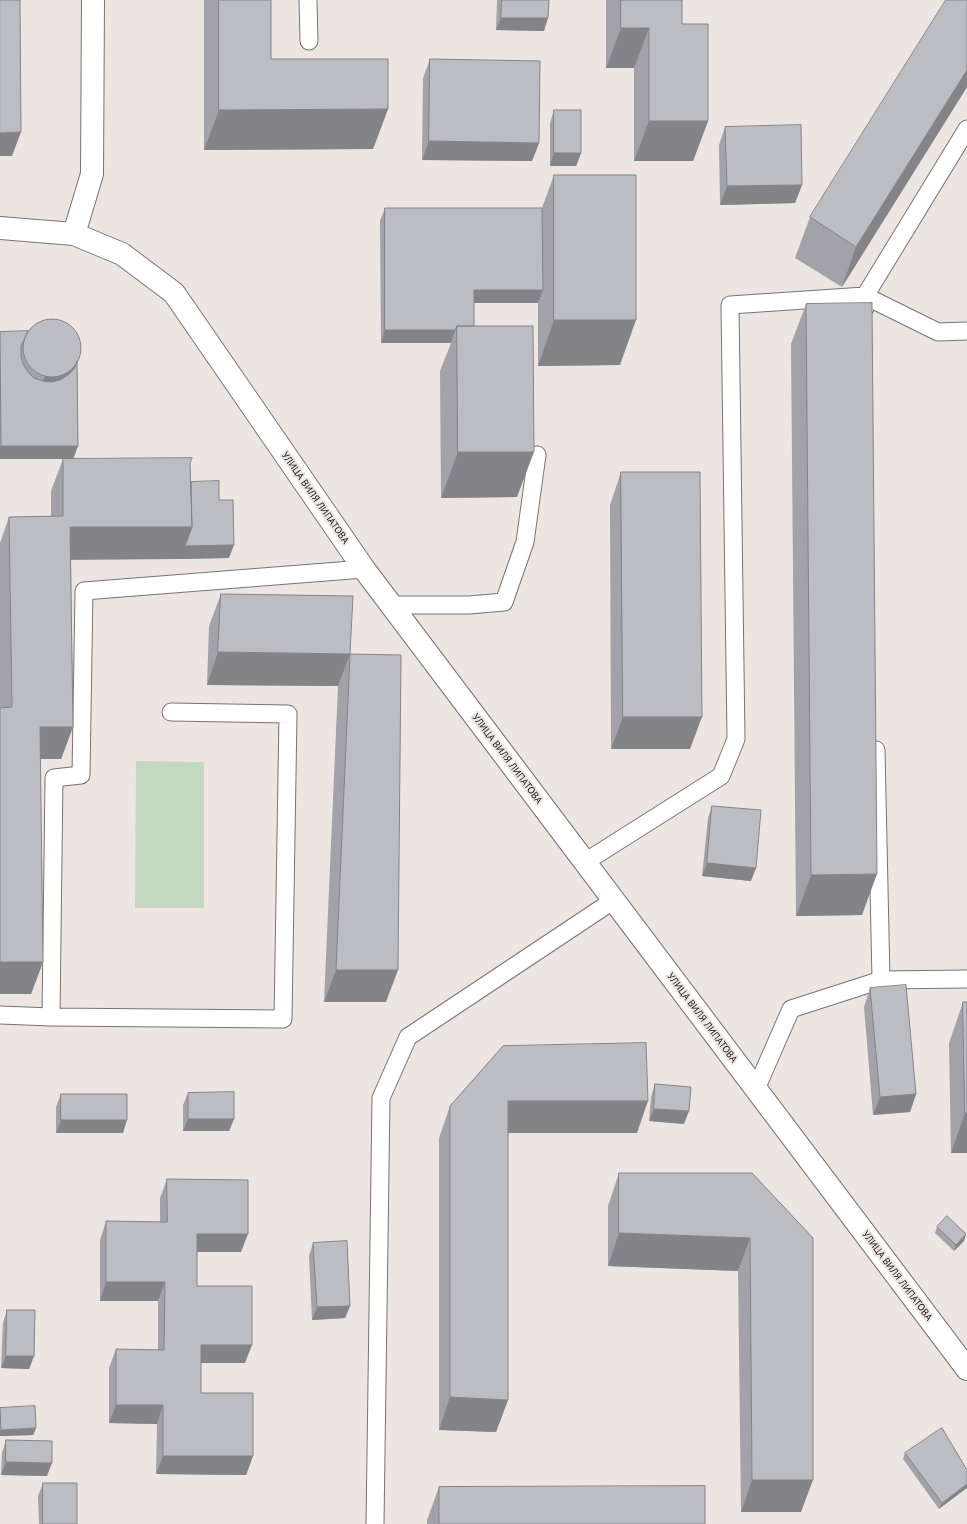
<!DOCTYPE html>
<html>
<head>
<meta charset="utf-8">
<style>
  body { margin:0 }
  canvas { display:block; background:#ede5e2 }
</style>
</head>
<body>
<canvas width="967" height="1524"></canvas>
<script>
const context = document.querySelector('canvas').getContext('2d');
context.lineJoin = 'round';
function paint(path, color) {
  context.fillStyle = color;
  context.fill(path, 'evenodd');
}
function stroke(path, color, width, dash) {
  context.strokeStyle = color;
  context.lineWidth = width;
  context.lineCap = dash ? 'butt' : 'round';
  context.setLineDash(dash || []);
  context.stroke(path);
}
function label(font, color, halo, rows, align = 'center') {
  context.font = font + ' "PT Sans",sans-serif';
  context.lineWidth = 4;
  context.setLineDash([]);
  context.textBaseline = 'middle';
  context.strokeStyle = halo;
  context.fillStyle = color;
  for (const [text, x, y, turn = 0] of rows) {
    context.save();
    context.translate(x, y);
    context.rotate((+turn || 0) * Math.PI / 180);
    context.textAlign = isNaN(turn) ? turn : align;
    if (halo) context.strokeText(text, 0, 0);
    context.fillText(text, 0, 0);
    context.restore();
  }
}
paint(new Path2D(`
  M 136,761 L 204,762 L 204,908 L 135,908 Z`), '#c3d8c0');
const lane = new Path2D(`
  M 308,0 L 309,41
  M 865,308 L 865,296 L 967,129
  M 392,605 L 469,605 L 504,602 L 525,542 L 537,455
  M 876,750 L 881,980
  M 585,862 L 721,776 L 736,739 L 730,305 L 865,296 L 938,332 L 967,331
  M 0,1015 L 51,1017 L 283,1019 L 288,714 L 171,712
  M 51,1017 L 54,778 L 81,775 L 84,591 L 364,569
  M 756,1089 L 791,1009 L 881,980 L 967,979
  M 375,1524 L 381,1098 L 408,1037 L 614,900`);
const street = new Path2D(`
  M 0,228 L 74,234 L 122,254 L 174,293 L 364,569 L 967,1369
  M 74,234 L 92,174 L 93,0`);
stroke(lane, '#7a7370', 19);
stroke(street, '#7a7370', 24);
stroke(lane, '#fff', 17);
stroke(street, '#fff', 22);
paint(new Path2D(`
  M 204,0 L 271,0 L 271,59 L 388,109 L 373,149 L 204,150 Z
  M 497,0 L 549,0 L 544,31 L 496,30 Z
  M 606,0 L 682,0 L 682,24 L 708,121 L 693,161 L 634,161 L 634,68 L 606,68 Z
  M 967,0 L 967,87 L 842,287 L 795,258 L 810,217 Z
  M 430,59 L 539,143 L 532,161 L 422,160 L 423,78 Z
  M 554,110 L 581,153 L 576,166 L 550,166 L 550,123 Z
  M 725,127 L 802,185 L 795,203 L 720,205 L 719,145 Z
  M 554,175 L 620,365 L 538,366 L 538,303 L 474,303 L 474,326 L 517,497 L 441,498 L 440,371 L 451,343 L 381,343 L 380,221 L 385,208 L 542,208 Z
  M 806,304 L 862,915 L 796,916 L 791,344 Z
  M 0,332 L 77,362 L 78,446 L 73,459 L 0,459 Z
  M 63,459 L 190,463 L 191,482 L 219,500 L 229,558 L 180,559 L 71,559 L 73,727 L 61,759 L 40,759 L 43,962 L 31,994 L 0,994 L 0,543 L 9,517 L 51,516 L 51,491 Z
  M 621,472 L 690,749 L 611,749 L 610,505 Z
  M 221,594 L 350,654 L 386,1002 L 324,1002 L 338,686 L 207,685 L 209,626 Z
  M 712,806 L 751,881 L 702,876 L 708,818 Z
  M 870,988 L 916,1094 L 910,1112 L 873,1115 L 864,1007 Z
  M 963,1002 L 967,1153 L 951,1153 L 949,1043 Z
  M 655,1084 L 684,1124 L 649,1121 L 651,1097 Z
  M 188,1093 L 234,1119 L 229,1131 L 183,1131 L 183,1105 Z
  M 61,1094 L 123,1133 L 56,1133 L 56,1107 Z
  M 450,1106 L 637,1133 L 508,1133 L 508,1400 L 496,1432 L 439,1430 L 439,1138 Z
  M 619,1173 L 813,1238 L 801,1512 L 741,1512 L 738,1271 L 608,1266 L 608,1206 Z
  M 167,1179 L 241,1252 L 197,1252 L 197,1286 L 245,1363 L 201,1363 L 201,1393 L 253,1456 L 246,1475 L 156,1474 L 157,1424 L 109,1423 L 109,1368 L 116,1349 L 158,1350 L 158,1301 L 100,1301 L 100,1240 L 106,1221 L 160,1222 L 160,1198 Z
  M 937,1227 L 964,1241 L 954,1251 L 935,1233 Z
  M 313,1243 L 350,1306 L 345,1318 L 312,1320 L 309,1256 Z
  M 7,1310 L 34,1356 L 29,1369 L 1,1368 L 3,1323 Z
  M 0,1408 L 36,1428 L 33,1435 L 0,1436 Z
  M 6,1440 L 47,1476 L 1,1475 L 2,1453 Z
  M 905,1453 L 967,1470 L 939,1509 L 903,1459 Z
  M 43,1483 L 77,1524 L 39,1524 L 38,1496 Z
  M 439,1487 L 705,1524 L 427,1524 L 427,1520 Z`), '#a2a2a8');
paint(new Path2D(`
  M 501,18 L 548,18 L 544,31 L 496,30 Z
  M 621,28 L 649,28 L 634,68 L 606,68 Z
  M 967,70 L 967,87 L 842,287 L 856,247 Z
  M 388,109 L 373,149 L 204,150 L 219,110 Z
  M 649,121 L 708,121 L 693,161 L 634,161 Z
  M 21,132 L 12,156 L 0,156 L 0,133 Z
  M 429,141 L 539,143 L 532,161 L 422,160 Z
  M 554,153 L 581,153 L 576,166 L 550,166 Z
  M 802,185 L 795,203 L 720,205 L 727,186 Z
  M 474,290 L 543,290 L 538,303 L 470,303 Z
  M 554,320 L 636,320 L 620,365 L 538,366 Z
  M 385,330 L 455,330 L 451,343 L 381,343 Z
  M 76,363 L 69,381 L 38,394 L 45,376 Z
  M 1,446 L 78,446 L 73,459 L 0,459 L 0,448 Z
  M 458,452 L 534,452 L 517,497 L 441,498 Z
  M 70,527 L 192,527 L 234,545 L 229,558 L 180,559 L 58,560 Z
  M 218,652 L 350,654 L 338,686 L 207,685 Z
  M 623,717 L 702,717 L 690,749 L 611,749 Z
  M 40,727 L 73,727 L 61,759 L 28,759 Z
  M 707,863 L 756,868 L 751,881 L 702,876 Z
  M 877,874 L 862,915 L 796,916 L 811,875 Z
  M 0,962 L 43,962 L 31,994 L 0,994 Z
  M 336,970 L 398,970 L 386,1002 L 324,1002 Z
  M 916,1094 L 910,1112 L 873,1115 L 880,1097 Z
  M 508,1101 L 648,1101 L 637,1133 L 496,1133 Z
  M 654,1109 L 689,1111 L 684,1124 L 649,1121 Z
  M 965,1113 L 967,1113 L 967,1153 L 951,1153 Z
  M 188,1119 L 234,1119 L 229,1131 L 183,1131 Z
  M 61,1120 L 127,1120 L 123,1133 L 56,1133 Z
  M 619,1233 L 750,1238 L 738,1271 L 608,1266 Z
  M 197,1234 L 248,1234 L 241,1252 L 191,1252 Z
  M 966,1234 L 964,1241 L 954,1251 L 956,1245 Z
  M 106,1282 L 165,1282 L 158,1301 L 100,1301 Z
  M 350,1306 L 345,1318 L 312,1320 L 317,1307 Z
  M 201,1345 L 252,1345 L 245,1363 L 194,1363 Z
  M 6,1356 L 34,1356 L 29,1369 L 1,1368 Z
  M 450,1397 L 508,1400 L 496,1432 L 439,1430 Z
  M 116,1405 L 163,1405 L 157,1424 L 109,1423 Z
  M 36,1428 L 33,1435 L 0,1436 L 0,1432 L 1,1430 Z
  M 163,1456 L 253,1456 L 246,1475 L 156,1474 Z
  M 6,1462 L 52,1463 L 47,1476 L 1,1475 Z
  M 752,1480 L 813,1480 L 801,1512 L 741,1512 Z
  M 967,1484 L 967,1488 L 939,1509 L 942,1503 Z`), '#848488');
const building = new Path2D(`
  M 0,0 L 20,0 L 21,132 L 0,133 Z
  M 219,0 L 271,0 L 271,59 L 388,59 L 388,109 L 219,110 Z
  M 502,0 L 549,0 L 548,18 L 501,18 Z
  M 621,0 L 682,0 L 682,24 L 708,24 L 708,121 L 649,121 L 649,28 L 621,28 Z
  M 946,0 L 967,0 L 967,70 L 856,247 L 810,217 Z
  M 430,59 L 540,61 L 539,143 L 429,141 Z
  M 554,110 L 581,110 L 581,153 L 554,153 Z
  M 801,125 L 802,185 L 727,186 L 725,127 Z
  M 554,175 L 636,175 L 636,320 L 554,320 Z
  M 385,208 L 542,208 L 543,290 L 474,290 L 474,326 L 457,326 L 455,330 L 385,330 Z
  M 872,303 L 877,874 L 811,875 L 806,304 Z
  M23 348a29 29 0 1 1 58 0a29 29 0 1 1-58 0Z
  M 457,326 L 533,326 L 534,452 L 458,452 Z
  M 28,331 L 21,346 L 21,356 L 23,364 L 28,372 L 34,378 L 43,381 L 52,382 L 60,380 L 68,375 L 74,369 L 77,361 L 78,446 L 1,446 L 0,332 Z
  M 192,458 L 190,463 L 192,527 L 70,527 L 73,727 L 40,727 L 43,962 L 0,962 L 0,708 L 12,707 L 9,517 L 63,516 L 63,459 Z
  M 621,472 L 700,472 L 702,717 L 623,717 Z
  M 219,481 L 219,500 L 233,500 L 234,545 L 185,546 L 192,527 L 191,482 Z
  M 221,594 L 353,596 L 350,654 L 401,655 L 398,970 L 336,970 L 350,654 L 218,652 Z
  M 712,806 L 761,810 L 756,868 L 707,863 Z
  M 906,985 L 916,1094 L 880,1097 L 870,988 Z
  M 963,1002 L 967,1002 L 967,1113 L 965,1113 Z
  M 646,1043 L 648,1101 L 508,1101 L 508,1400 L 450,1397 L 450,1106 L 503,1046 Z
  M 655,1084 L 691,1087 L 689,1111 L 654,1109 Z
  M 234,1092 L 234,1119 L 188,1119 L 188,1093 Z
  M 61,1094 L 127,1094 L 127,1120 L 61,1120 Z
  M 619,1173 L 752,1173 L 813,1238 L 813,1480 L 752,1480 L 750,1238 L 619,1233 Z
  M 167,1179 L 248,1180 L 248,1234 L 197,1234 L 197,1286 L 252,1286 L 252,1345 L 201,1345 L 201,1393 L 253,1393 L 253,1456 L 163,1456 L 163,1405 L 116,1405 L 116,1349 L 164,1350 L 165,1282 L 106,1282 L 106,1221 L 167,1222 Z
  M 947,1216 L 966,1234 L 956,1245 L 937,1227 Z
  M 347,1241 L 350,1306 L 317,1307 L 313,1243 Z
  M 7,1310 L 35,1310 L 34,1356 L 6,1356 Z
  M 35,1406 L 36,1428 L 1,1430 L 0,1408 Z
  M 942,1428 L 967,1470 L 967,1484 L 942,1503 L 905,1453 Z
  M 6,1440 L 52,1441 L 52,1463 L 6,1462 Z
  M 43,1483 L 77,1483 L 77,1524 L 43,1524 Z
  M 705,1486 L 705,1524 L 439,1524 L 439,1487 Z`);
paint(building, '#bcbcc3');
stroke(building, '#848488', 1);
label('10px', '#181514', '#ede5e2', [
  ["УЛИЦА ВИЛЯ ЛИПАТОВА",315,498,55],
  ["УЛИЦА ВИЛЯ ЛИПАТОВА",507,759,53],
  ["УЛИЦА ВИЛЯ ЛИПАТОВА",702,1018,53],
  ["УЛИЦА ВИЛЯ ЛИПАТОВА",897,1276,53]
]);
</script>
</body>
</html>
